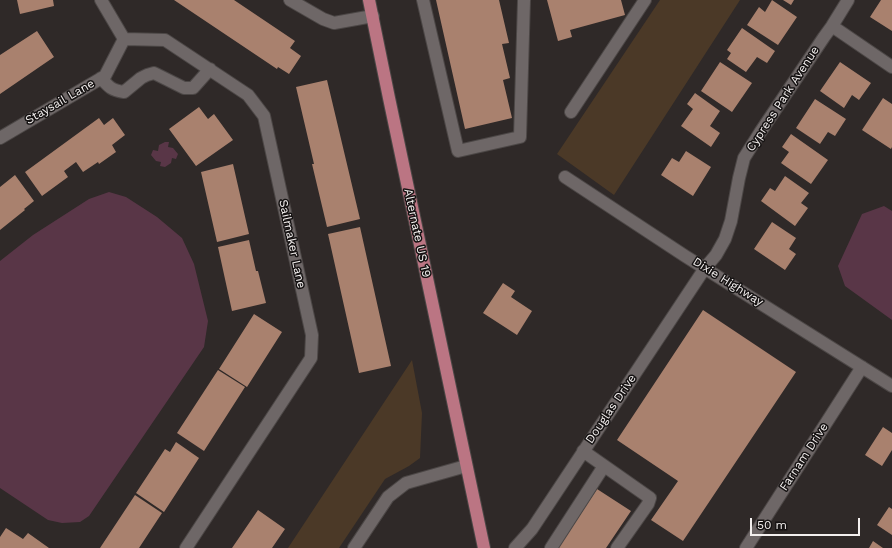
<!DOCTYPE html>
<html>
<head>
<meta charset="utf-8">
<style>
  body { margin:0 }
  #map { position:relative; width:892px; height:548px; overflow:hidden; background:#2f2928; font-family:"Work Sans",sans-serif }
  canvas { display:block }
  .scale { position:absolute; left:750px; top:518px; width:110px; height:18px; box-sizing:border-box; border:2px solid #f3efee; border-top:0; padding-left:5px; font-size:12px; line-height:14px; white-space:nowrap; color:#f3efee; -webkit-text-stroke:3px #151212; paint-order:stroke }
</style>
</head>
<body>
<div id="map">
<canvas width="892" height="548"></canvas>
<div class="scale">50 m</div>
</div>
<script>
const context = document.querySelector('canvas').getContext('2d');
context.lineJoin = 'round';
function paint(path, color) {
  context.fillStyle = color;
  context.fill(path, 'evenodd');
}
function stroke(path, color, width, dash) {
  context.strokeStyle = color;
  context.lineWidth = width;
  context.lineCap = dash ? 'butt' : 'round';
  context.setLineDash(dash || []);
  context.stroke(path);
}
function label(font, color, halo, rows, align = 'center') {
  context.font = font + ' "Work Sans",sans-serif';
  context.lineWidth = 3;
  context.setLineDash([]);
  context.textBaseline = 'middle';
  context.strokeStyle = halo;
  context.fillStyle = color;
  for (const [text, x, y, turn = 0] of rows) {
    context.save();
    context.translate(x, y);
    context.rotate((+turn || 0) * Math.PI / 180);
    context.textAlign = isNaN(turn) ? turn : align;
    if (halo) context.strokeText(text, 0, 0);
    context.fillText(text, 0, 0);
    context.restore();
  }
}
paint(new Path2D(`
  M 660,0 L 740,0 L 614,195 L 557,154 Z
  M 412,360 L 422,413 L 420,458 L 409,466 L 385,479 L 339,548 L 288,548 Z`), '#4b3927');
paint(new Path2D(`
  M 165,142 L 169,142 L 168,147 L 173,148 L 178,154 L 176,159 L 172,158 L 171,163 L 165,167 L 160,166 L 161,162 L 156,161 L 151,155 L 153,150 L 158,151 L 159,145 Z
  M 109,192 L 126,197 L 157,217 L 182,238 L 194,264 L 208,321 L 204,347 L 89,516 L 80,522 L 62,523 L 48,520 L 0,488 L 0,261 L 33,235 L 89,199 Z
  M 884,206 L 892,211 L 892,320 L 845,286 L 838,266 L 862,214 Z`), '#593647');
paint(new Path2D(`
  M 17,0 L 53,0 L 54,6 L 20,14 Z
  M 174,0 L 234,0 L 295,41 L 290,48 L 301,56 L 289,74 L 278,67 L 277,69 Z
  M 436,0 L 499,0 L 509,43 L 502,44 L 510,78 L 503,80 L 512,118 L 465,129 Z
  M 547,0 L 621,0 L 625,15 L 570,30 L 572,37 L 558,41 Z
  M 772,0 L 797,17 L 778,45 L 747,25 L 759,7 L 765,12 Z
  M 783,0 L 794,0 L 791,5 Z
  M 881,0 L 892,0 L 892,31 L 870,17 Z
  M 742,28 L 775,51 L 767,63 L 757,57 L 746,72 L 727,59 L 731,53 L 727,50 Z
  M 37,31 L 54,57 L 0,94 L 0,55 Z
  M 720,62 L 752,83 L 732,112 L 701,91 Z
  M 840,62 L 871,83 L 859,100 L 852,95 L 844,108 L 820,91 Z
  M 327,80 L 360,219 L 327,227 L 312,164 L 314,164 L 296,87 Z
  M 695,93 L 720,111 L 710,126 L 720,133 L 711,147 L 681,126 L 693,109 L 687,104 Z
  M 883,98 L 892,104 L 892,147 L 891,149 L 862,130 Z
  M 815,99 L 846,119 L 835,136 L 828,132 L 820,144 L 796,128 Z
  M 199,107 L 208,119 L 214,114 L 233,140 L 196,166 L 169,129 Z
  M 99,118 L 104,125 L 113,118 L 125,135 L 112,145 L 116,152 L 99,164 L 98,162 L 83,172 L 76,162 L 64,171 L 68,177 L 42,196 L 25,172 Z
  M 791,134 L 828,160 L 811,184 L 781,163 L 789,152 L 782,147 Z
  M 686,151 L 711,167 L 693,196 L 661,175 L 672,158 L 679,162 Z
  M 233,164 L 249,234 L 217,242 L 201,172 Z
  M 15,175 L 34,201 L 24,209 L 25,210 L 0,230 L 0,187 Z
  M 785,176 L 809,193 L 801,203 L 808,208 L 795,226 L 761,201 L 770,188 L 775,191 Z
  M 772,222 L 796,238 L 789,249 L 796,254 L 785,270 L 754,249 Z
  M 360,227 L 391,366 L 359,373 L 328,234 Z
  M 249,240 L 256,271 L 258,271 L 266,303 L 232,311 L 218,247 Z
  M 503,283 L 515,291 L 511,297 L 532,311 L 517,335 L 483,313 Z
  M 703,310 L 796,372 L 683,541 L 651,520 L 678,481 L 617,440 Z
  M 254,314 L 282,332 L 247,387 L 219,369 Z
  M 218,370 L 245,387 L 204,451 L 177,433 Z
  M 883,427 L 892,433 L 892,450 L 882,466 L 865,455 Z
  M 176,442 L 199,458 L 164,512 L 136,493 L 165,449 L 170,452 Z
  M 597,489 L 631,511 L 606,548 L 558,548 Z
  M 135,495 L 162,513 L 139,548 L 100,548 Z
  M 889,507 L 892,509 L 892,535 L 877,525 Z
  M 258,510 L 285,529 L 272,548 L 232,548 Z
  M 6,528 L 23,539 L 28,533 L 49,548 L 0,548 L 0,537 Z
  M 873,541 L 883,548 L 869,548 Z`), '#a9816e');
const minor = new Path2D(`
  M 101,0 L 124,39 L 165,40 L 248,95 L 264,116 L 312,335 L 311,358 L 186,548
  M 290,0 L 323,19 L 334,23 L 373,16
  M 423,0 L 458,151 L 520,137 L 524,0
  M 832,26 L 892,67
  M 101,78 C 109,87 111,90 124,92 L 141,78 L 147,75 L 154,73 L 184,88 L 193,88 L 210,69
  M 571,112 L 645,0
  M 0,138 L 105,76 L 124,39
  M 565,177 L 685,256 L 892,386
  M 583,451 L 650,498 L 648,504 L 617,548
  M 354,548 L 388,497 L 406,483 L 466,466
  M 515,548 L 532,529 L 705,268 L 716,255 L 725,239 L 731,221 L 739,178 L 744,158 L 761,131 L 824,37 L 832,26 L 848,0
  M 551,548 L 604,466
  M 746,548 L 862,367`);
const major = new Path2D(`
  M 369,0 L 389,98 L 484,548`);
stroke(minor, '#4c4746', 14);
stroke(major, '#4c4746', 14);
stroke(minor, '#6e6767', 12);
stroke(major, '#bb7583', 12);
label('12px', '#f3efee', '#151212', [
  ["Cypress Park Avenue",783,99,-57],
  ["Staysail Lane",60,102,-30],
  ["Alternate US 19",417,233,78],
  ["Sailmaker Lane",292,244,78],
  ["Dixie Highway",728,282,32],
  ["Douglas Drive",611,409,-56],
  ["Farnam Drive",804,457,-57]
]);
</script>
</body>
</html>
